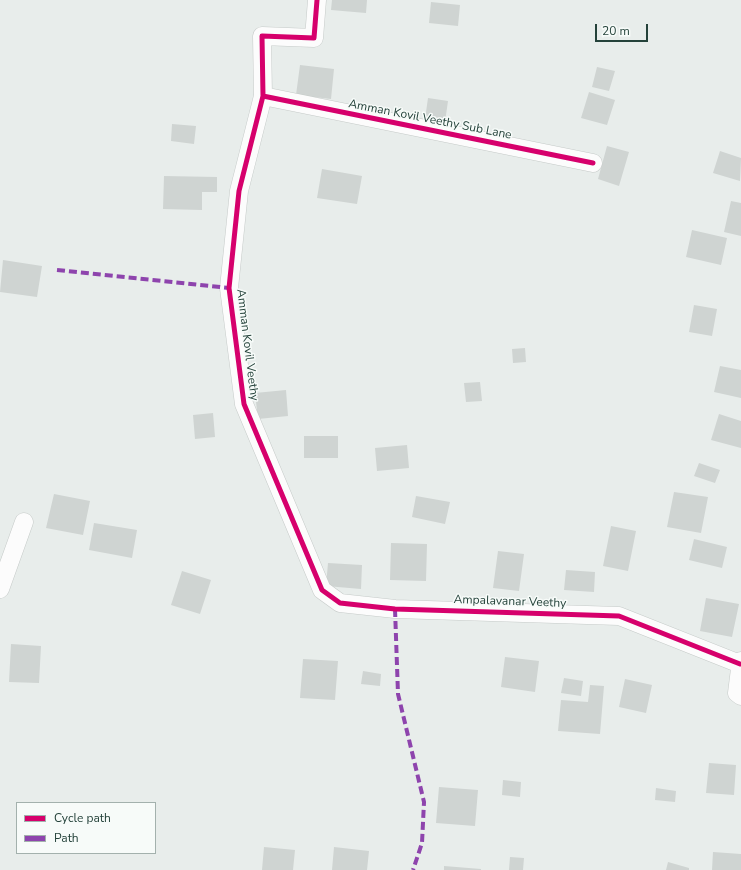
<!DOCTYPE html>
<html>
<head>
<meta charset="utf-8">
<style>
  body { margin:0 }
  #map { position:relative; width:741px; height:870px; overflow:hidden; background:#e8edeb; font-family:"Nunito Sans",sans-serif }
  canvas { display:block }
  .legend { position:absolute; left:16px; top:802px; width:140px; height:52px; box-sizing:border-box; background:#f7fbf9; border:1px solid #a3b1ad; margin:0; padding:5px 7px; list-style:none; font-size:12px; color:#24423a }
  .legend li { display:flex; align-items:center; gap:8px; height:20px }
  .legend b { width:20px; border:1px solid #a3b1ad }
  .scale { position:absolute; left:595px; top:24px; width:53px; height:18px; box-sizing:border-box; border:2px solid #24423a; border-top:0; padding-left:5px; font-size:12px; line-height:14px; white-space:nowrap; color:#24423a; -webkit-text-stroke:3px #f7fbf9; paint-order:stroke }
</style>
</head>
<body>
<div id="map">
<canvas width="741" height="870"></canvas>
<ul class="legend">
<li><b style="height:5px;background:#d6006c"></b>Cycle path</li>
<li><b style="height:5px;background:#8e44ad"></b>Path</li>
</ul>
<div class="scale">20 m</div>
</div>
<script>
const context = document.querySelector('canvas').getContext('2d');
context.lineJoin = 'round';
function paint(path, color) {
  context.fillStyle = color;
  context.fill(path, 'evenodd');
}
function stroke(path, color, width, dash) {
  context.strokeStyle = color;
  context.lineWidth = width;
  context.lineCap = dash ? 'butt' : 'round';
  context.setLineDash(dash || []);
  context.stroke(path);
}
function label(font, color, halo, rows, align = 'center') {
  context.font = font + ' "Nunito Sans",sans-serif';
  context.lineWidth = 3;
  context.setLineDash([]);
  context.textBaseline = 'middle';
  context.strokeStyle = halo;
  context.fillStyle = color;
  for (const [text, x, y, turn = 0] of rows) {
    context.save();
    context.translate(x, y);
    context.rotate((+turn || 0) * Math.PI / 180);
    context.textAlign = isNaN(turn) ? turn : align;
    if (halo) context.strokeText(text, 0, 0);
    context.fillText(text, 0, 0);
    context.restore();
  }
}
paint(new Path2D(`
  M 332,0 L 367,0 L 366,13 L 331,10 Z
  M 431,2 L 460,5 L 458,26 L 429,23 Z
  M 300,65 L 334,69 L 331,99 L 296,95 Z
  M 597,67 L 615,71 L 609,91 L 592,87 Z
  M 589,92 L 615,100 L 607,125 L 581,118 Z
  M 428,98 L 448,101 L 445,122 L 425,119 Z
  M 172,124 L 196,126 L 194,144 L 171,141 Z
  M 607,146 L 629,152 L 619,186 L 598,179 Z
  M 720,151 L 741,158 L 740,181 L 713,173 Z
  M 322,169 L 362,176 L 357,204 L 317,198 Z
  M 164,176 L 217,177 L 217,192 L 202,192 L 202,210 L 163,209 Z
  M 731,201 L 741,203 L 741,236 L 724,232 Z
  M 692,230 L 727,238 L 721,265 L 686,257 Z
  M 3,260 L 42,266 L 37,297 L 0,292 Z
  M 694,305 L 717,309 L 712,336 L 689,332 Z
  M 525,348 L 526,362 L 513,363 L 512,349 Z
  M 720,366 L 741,370 L 741,398 L 714,392 Z
  M 480,382 L 482,401 L 466,402 L 464,383 Z
  M 286,390 L 288,416 L 258,419 L 255,393 Z
  M 213,413 L 215,437 L 195,439 L 193,415 Z
  M 719,414 L 741,421 L 741,448 L 711,440 Z
  M 304,436 L 338,436 L 338,458 L 304,458 Z
  M 407,445 L 409,468 L 377,471 L 375,448 Z
  M 699,463 L 720,470 L 715,483 L 694,476 Z
  M 674,492 L 708,497 L 701,533 L 667,527 Z
  M 54,494 L 90,501 L 83,535 L 46,528 Z
  M 416,496 L 450,502 L 445,524 L 412,517 Z
  M 94,523 L 137,530 L 132,558 L 89,550 Z
  M 611,526 L 636,531 L 628,571 L 603,566 Z
  M 694,539 L 727,547 L 722,568 L 689,560 Z
  M 391,543 L 427,544 L 426,581 L 390,580 Z
  M 498,551 L 524,554 L 519,591 L 493,588 Z
  M 328,563 L 362,565 L 361,589 L 326,586 Z
  M 566,570 L 595,572 L 594,592 L 564,590 Z
  M 182,571 L 211,580 L 200,614 L 171,605 Z
  M 706,598 L 739,604 L 732,637 L 700,631 Z
  M 11,644 L 41,646 L 39,683 L 9,682 Z
  M 505,657 L 539,661 L 535,692 L 501,687 Z
  M 303,659 L 338,661 L 335,700 L 300,698 Z
  M 363,671 L 381,674 L 380,686 L 361,684 Z
  M 564,678 L 583,681 L 581,696 L 561,693 Z
  M 625,679 L 652,685 L 646,713 L 619,707 Z
  M 590,685 L 604,686 L 600,734 L 558,731 L 561,700 L 588,702 Z
  M 709,763 L 736,765 L 734,795 L 706,793 Z
  M 503,780 L 521,782 L 520,797 L 502,795 Z
  M 439,787 L 478,790 L 475,826 L 436,823 Z
  M 656,788 L 676,791 L 675,802 L 655,800 Z
  M 264,847 L 295,850 L 293,870 L 262,870 Z
  M 334,847 L 369,851 L 367,870 L 332,870 Z
  M 713,852 L 741,854 L 741,870 L 712,870 Z
  M 510,857 L 524,858 L 523,870 L 509,870 Z
  M 668,862 L 689,868 L 689,870 L 666,870 Z
  M 444,866 L 481,869 L 481,870 L 444,870 Z`), '#cfd4d2');
const street = new Path2D(`
  M 317,0 L 314,38 L 262,36 L 263,96 L 239,191 L 229,288 L 244,404 L 322,590 L 340,603 L 395,609 L 619,616 L 740,664
  M 263,96 L 593,163
  M 0,589 L 24,522
  M 741,661 L 737,693 L 741,696`);
stroke(street, '#c5cac8', 19);
stroke(street, '#fcfcfc', 18);
stroke(new Path2D(`
  M 57,270 L 229,288
  M 395,609 L 398,694 L 424,802 L 422,843 L 413,870`), '#8e44ad', 4, [8, 4]);
stroke(new Path2D(`
  M 317,0 L 314,38 L 262,36 L 263,96 L 239,191 L 229,288 L 244,404 L 322,590 L 340,603 L 395,609 L 619,616 L 740,664
  M 263,96 L 593,163`), '#d6006c', 5);
label('12px', '#24423a', '#f7fbf9', [
  ["Amman Kovil Veethy Sub Lane",430,120,11],
  ["Amman Kovil Veethy",247,345,83],
  ["Ampalavanar Veethy",510,602,2]
]);
</script>
</body>
</html>
